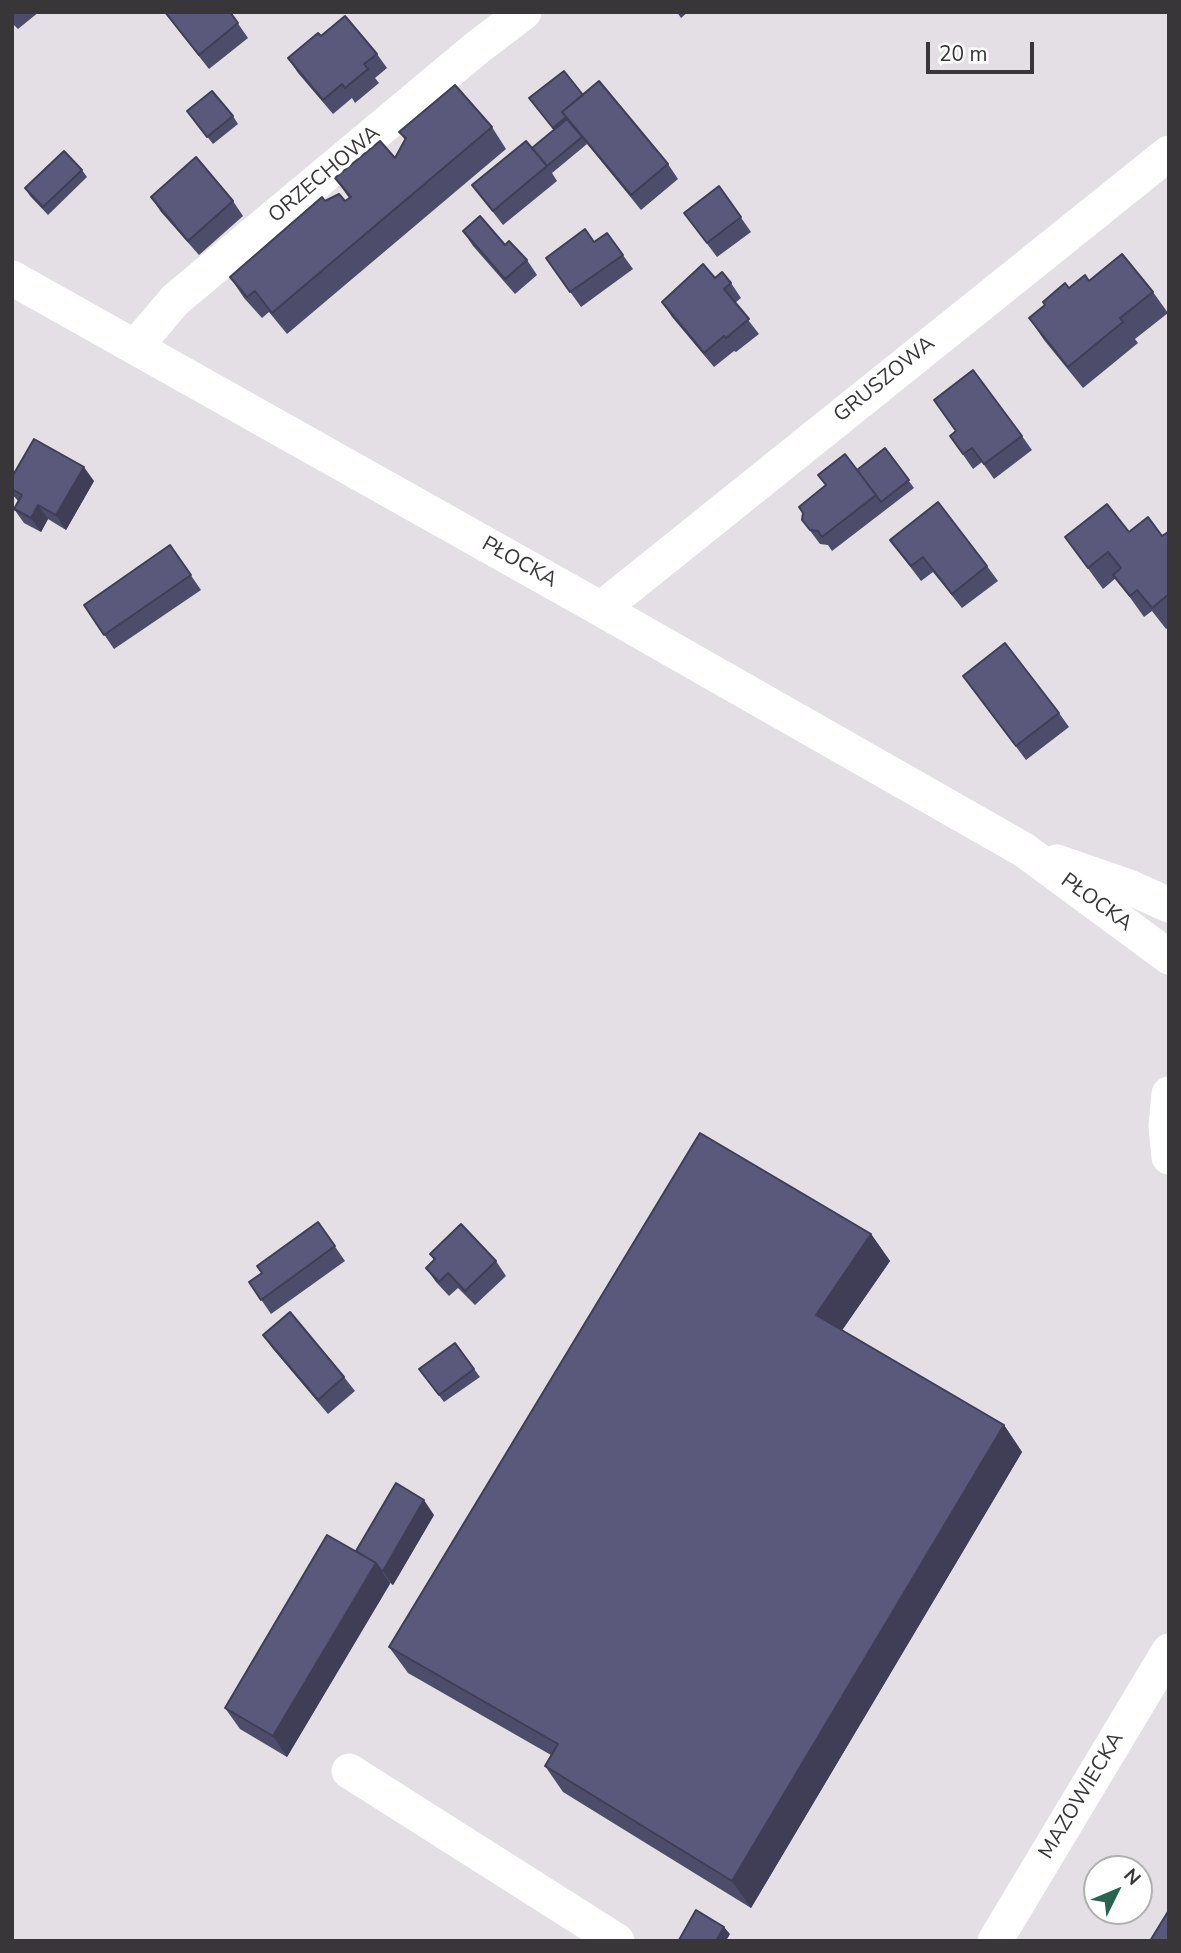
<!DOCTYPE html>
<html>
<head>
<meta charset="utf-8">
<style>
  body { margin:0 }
  #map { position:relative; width:1181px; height:1953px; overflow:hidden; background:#e3dfe4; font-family:"Nunito Sans",sans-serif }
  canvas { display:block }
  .frame { position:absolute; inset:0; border:14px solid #383638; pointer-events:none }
  .north { position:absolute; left:1083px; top:1855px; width:70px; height:70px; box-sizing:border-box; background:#fff; border:2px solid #afafaf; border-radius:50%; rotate:47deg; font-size:19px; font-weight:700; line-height:28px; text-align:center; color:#383638 }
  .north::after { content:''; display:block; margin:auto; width:24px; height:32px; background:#286550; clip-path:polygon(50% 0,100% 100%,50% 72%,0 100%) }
  .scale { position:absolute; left:926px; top:42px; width:108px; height:32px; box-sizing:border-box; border:4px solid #383638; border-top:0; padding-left:9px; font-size:21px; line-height:24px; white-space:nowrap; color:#383638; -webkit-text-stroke:5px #fff; paint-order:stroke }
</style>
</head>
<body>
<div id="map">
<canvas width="1181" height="1953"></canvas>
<div class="frame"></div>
<div class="north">N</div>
<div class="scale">20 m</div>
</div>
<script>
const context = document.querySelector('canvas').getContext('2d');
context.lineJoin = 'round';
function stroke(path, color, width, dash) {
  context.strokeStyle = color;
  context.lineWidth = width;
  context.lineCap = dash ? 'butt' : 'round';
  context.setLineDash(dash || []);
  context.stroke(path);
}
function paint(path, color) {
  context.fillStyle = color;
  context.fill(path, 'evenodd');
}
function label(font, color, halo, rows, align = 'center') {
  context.font = font + ' "Nunito Sans",sans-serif';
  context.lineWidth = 7;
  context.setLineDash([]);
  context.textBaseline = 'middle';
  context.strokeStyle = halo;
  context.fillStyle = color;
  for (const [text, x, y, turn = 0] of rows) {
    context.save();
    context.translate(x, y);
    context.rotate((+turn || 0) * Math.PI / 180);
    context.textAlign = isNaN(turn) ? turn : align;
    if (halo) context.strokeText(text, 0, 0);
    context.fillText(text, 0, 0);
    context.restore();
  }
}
stroke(new Path2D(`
  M 12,278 L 601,609 L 1024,850 L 1169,957
  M 135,347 L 175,300 L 478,47 L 524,12
  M 601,609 L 1169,153
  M 1057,862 L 1129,887 L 1169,905
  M 1169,1094 L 1166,1126 L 1169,1157
  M 349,1771 L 617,1941
  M 995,1941 L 1169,1651`), '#fff', 35);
paint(new Path2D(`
  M 12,12 L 39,12 L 18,29 L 12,23 Z
  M 164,12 L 230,12 L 248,38 L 209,69 Z
  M 677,12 L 688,12 L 681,18 Z
  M 321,36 L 377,54 L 387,68 L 375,78 L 379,83 L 355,103 L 352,98 L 333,114 L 298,73 L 288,58 Z
  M 583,95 L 668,164 L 678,179 L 641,210 L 584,140 L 587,144 L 552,173 L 557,181 L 503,225 L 472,185 L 532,148 L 554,130 L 529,98 Z
  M 187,111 L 233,116 L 238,124 L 213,144 Z
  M 492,127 L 506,149 L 287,334 L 269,312 L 262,318 L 244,298 L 230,277 L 325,201 L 345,201 L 349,198 L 335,178 L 395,158 L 405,140 L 399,132 Z
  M 82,170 L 87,177 L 48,215 L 30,196 L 25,188 Z
  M 719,186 L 751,232 L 717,257 L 684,213 Z
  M 151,197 L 233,201 L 243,216 L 199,255 L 161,212 Z
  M 463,231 L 505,245 L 527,260 L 537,275 L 515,294 L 473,246 Z
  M 607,233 L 633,269 L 581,307 L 546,258 L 594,242 Z
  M 715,278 L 731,283 L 741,298 L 735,303 L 759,334 L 736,352 L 734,351 L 714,367 L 672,317 L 662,302 Z
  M 1089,281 L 1153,292 L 1168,313 L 1135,339 L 1138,343 L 1083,388 L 1044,340 L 1029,318 L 1069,288 Z
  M 950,436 L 1022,436 L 1032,450 L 994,479 L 982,462 L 973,469 Z
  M 885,448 L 914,488 L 832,551 L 828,545 L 820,544 L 802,520 L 826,486 L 818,475 L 857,470 Z
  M 12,477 L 94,481 L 66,530 L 48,519 L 41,532 L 24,523 L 14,509 L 18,501 L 12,494 Z
  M 1129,532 L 1162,536 L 1169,533 L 1169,627 L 1166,629 L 1152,611 L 1144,617 L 1116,578 L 1103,589 L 1065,537 Z
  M 890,540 L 987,566 L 998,581 L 962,608 L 933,572 L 921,581 Z
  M 170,545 L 201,590 L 114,649 L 84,605 Z
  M 963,676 L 1059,713 L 1069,727 L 1026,760 Z
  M 318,1222 L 345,1261 L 271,1314 L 249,1282 L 262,1273 Z
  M 871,1234 L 890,1261 L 842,1330 L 1004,1425 L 1022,1452 L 751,1908 L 563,1792 L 545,1766 L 551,1755 L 408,1673 L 389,1647 Z
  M 430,1254 L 496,1261 L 506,1276 L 475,1305 L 458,1288 L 449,1296 L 436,1282 L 426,1268 L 434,1260 Z
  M 263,1335 L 344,1377 L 355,1391 L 328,1414 L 273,1349 Z
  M 455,1343 L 480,1377 L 444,1402 L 419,1369 Z
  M 434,1515 L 393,1585 L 390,1583 L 287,1757 L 240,1729 L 225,1708 L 356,1551 Z`), '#4d4c6a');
paint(new Path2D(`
  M 84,467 L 94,481 L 66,530 L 56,515 Z
  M 38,505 L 48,519 L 41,532 L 31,518 Z
  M 871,1234 L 890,1261 L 834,1342 L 816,1315 Z
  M 1004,1425 L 1022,1452 L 751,1908 L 732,1881 Z
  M 424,1500 L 434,1515 L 393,1585 L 383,1571 Z
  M 376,1563 L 390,1584 L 287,1757 L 273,1736 Z
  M 724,1927 L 730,1934 L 726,1941 L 716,1941 Z`), '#3f3e56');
const building = new Path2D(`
  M 165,12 L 230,12 L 238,23 L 199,55 Z
  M 345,16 L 377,54 L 364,64 L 368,69 L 345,88 L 342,84 L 323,100 L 288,58 L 318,33 L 321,36 Z
  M 564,71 L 583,95 L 562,112 L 566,117 L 553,128 L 529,98 Z
  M 599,81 L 668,164 L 631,195 L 562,112 Z
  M 455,85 L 492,127 L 272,313 L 255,291 L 247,297 L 230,277 L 322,197 L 325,201 L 339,194 L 345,201 L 351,197 L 335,178 L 380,141 L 395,158 L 406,138 L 399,132 Z
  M 212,91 L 233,116 L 207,137 L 187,111 Z
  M 567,119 L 582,137 L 547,166 L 532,148 Z
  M 526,141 L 547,166 L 493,211 L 472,185 Z
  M 64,151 L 82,170 L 43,207 L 25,188 Z
  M 196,157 L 233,201 L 188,241 L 151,197 Z
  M 719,186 L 741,217 L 707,243 L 684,213 Z
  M 480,216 L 505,245 L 509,241 L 527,260 L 505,279 L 463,231 Z
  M 585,229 L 594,242 L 607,233 L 623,255 L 570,292 L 546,258 Z
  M 1122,254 L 1153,292 L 1120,318 L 1123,322 L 1068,367 L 1029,318 L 1045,305 L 1043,302 L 1065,283 L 1069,288 L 1085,275 L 1089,281 Z
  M 703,264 L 715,278 L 722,272 L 731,283 L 724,289 L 749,319 L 726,338 L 724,336 L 704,353 L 662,302 Z
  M 973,370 L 1022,436 L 984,464 L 972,448 L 963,454 L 950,436 L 956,431 L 934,400 Z
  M 34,439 L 84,467 L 56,515 L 38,505 L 31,518 L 14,509 L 22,495 L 12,489 L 12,477 Z
  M 885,448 L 909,480 L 881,502 L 857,470 Z
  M 845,454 L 876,495 L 822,537 L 818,531 L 810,530 L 802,520 L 803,513 L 799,507 L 826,485 L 818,475 Z
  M 938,502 L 987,566 L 952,594 L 923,557 L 911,566 L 890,540 Z
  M 1107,504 L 1129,532 L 1148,517 L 1162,536 L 1168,532 L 1169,533 L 1169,594 L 1152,608 L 1137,590 L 1130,596 L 1113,575 L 1121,568 L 1108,552 L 1088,568 L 1065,537 Z
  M 170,545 L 191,575 L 104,635 L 84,605 Z
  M 1005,643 L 1059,713 L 1016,746 L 963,676 Z
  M 700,1133 L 871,1234 L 816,1315 L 1004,1425 L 732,1881 L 545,1766 L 558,1744 L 389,1647 Z
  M 318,1222 L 335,1246 L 261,1300 L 249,1282 L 262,1273 L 257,1266 Z
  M 461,1224 L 496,1261 L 465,1291 L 448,1273 L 439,1282 L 426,1268 L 435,1259 L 430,1254 Z
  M 290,1312 L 344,1377 L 318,1400 L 263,1335 Z
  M 455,1343 L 474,1369 L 439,1395 L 419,1369 Z
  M 396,1483 L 424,1500 L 383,1571 L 380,1569 L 376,1563 L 356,1551 Z
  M 327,1535 L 376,1563 L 273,1736 L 225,1708 Z
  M 696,1910 L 724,1927 L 716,1941 L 681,1941 L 679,1940 Z
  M 1169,1910 L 1169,1941 L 1150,1941 Z`);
paint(building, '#5a587b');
stroke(building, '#3f3e56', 2);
label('21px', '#383638', '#fff', [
  ["ORZECHOWA",325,175,-40],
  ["GRUSZOWA",885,380,-39],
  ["PŁOCKA",519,563,29],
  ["PŁOCKA",1096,903,36],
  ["MAZOWIECKA",1082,1796,-59]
]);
</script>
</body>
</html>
